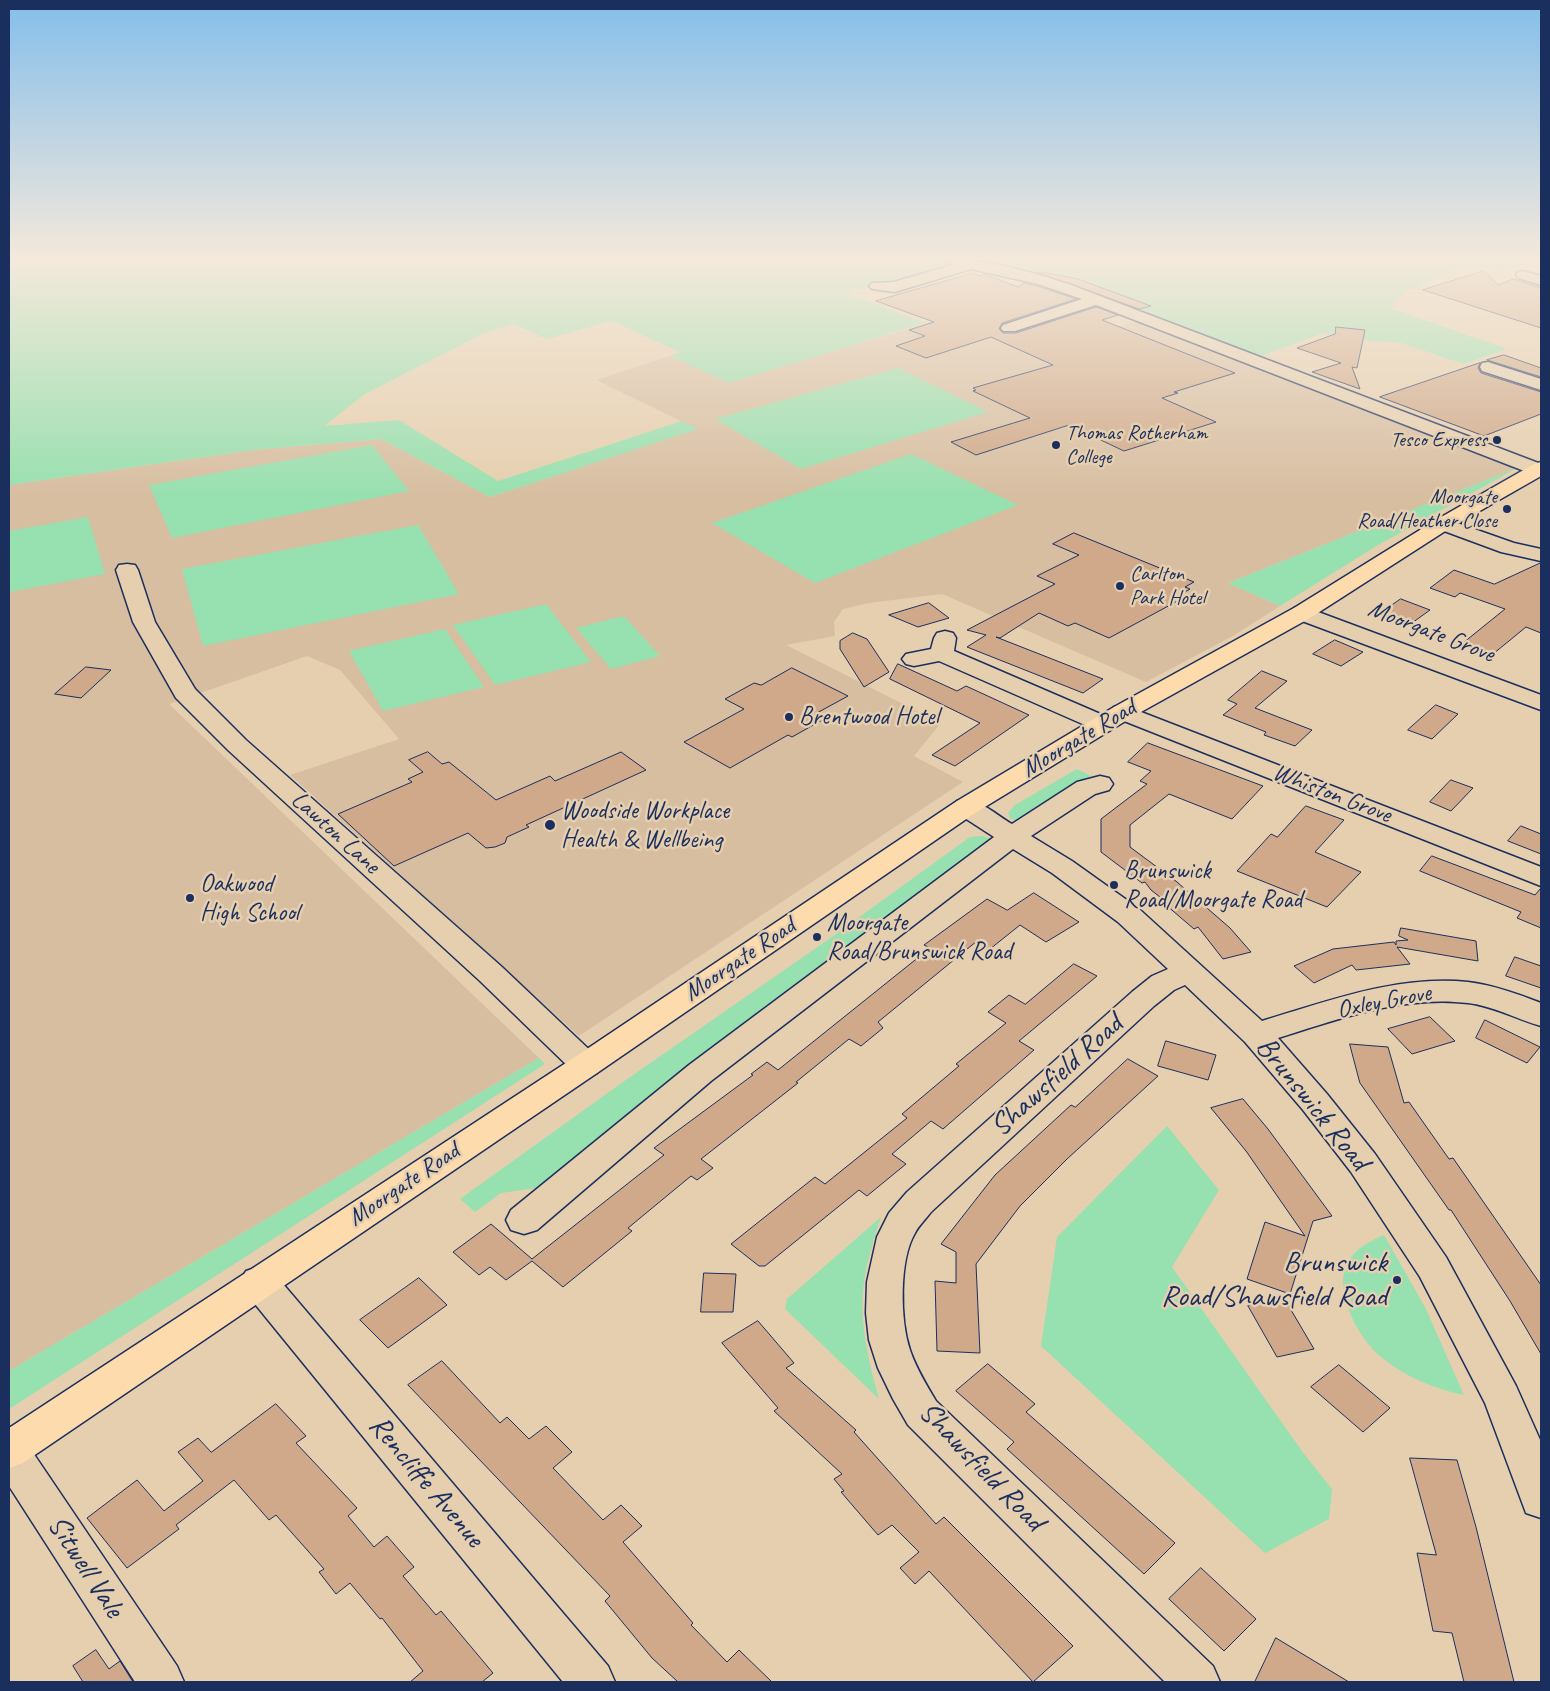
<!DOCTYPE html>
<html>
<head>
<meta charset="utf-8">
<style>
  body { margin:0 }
  #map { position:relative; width:1550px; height:1691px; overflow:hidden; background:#e6cfaf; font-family:Caveat,sans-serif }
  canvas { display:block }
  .frame { position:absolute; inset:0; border:10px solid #1b2f5e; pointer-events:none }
</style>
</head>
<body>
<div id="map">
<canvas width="1550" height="1691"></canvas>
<div class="frame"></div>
</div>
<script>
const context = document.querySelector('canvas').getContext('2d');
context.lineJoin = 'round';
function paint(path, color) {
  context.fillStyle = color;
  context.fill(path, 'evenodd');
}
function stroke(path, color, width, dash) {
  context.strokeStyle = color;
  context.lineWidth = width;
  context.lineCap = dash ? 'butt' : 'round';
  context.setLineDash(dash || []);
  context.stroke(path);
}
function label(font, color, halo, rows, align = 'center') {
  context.font = font + ' Caveat,sans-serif';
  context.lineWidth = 5;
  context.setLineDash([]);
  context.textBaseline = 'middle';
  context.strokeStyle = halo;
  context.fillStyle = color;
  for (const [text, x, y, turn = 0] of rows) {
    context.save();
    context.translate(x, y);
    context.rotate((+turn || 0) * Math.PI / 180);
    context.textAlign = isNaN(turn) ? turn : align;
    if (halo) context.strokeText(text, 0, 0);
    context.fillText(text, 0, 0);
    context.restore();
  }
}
paint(new Path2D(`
  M 962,313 L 1013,332 L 1052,319 L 1096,334 L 1140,319 L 1519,467 L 1228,583 L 1280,606 L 1233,636 L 1146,682 L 942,594 L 869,603 L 843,609 L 834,622 L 835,636 L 786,645 L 941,723 L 914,756 L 963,782 L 579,1036 L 290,775 L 399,739 L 340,670 L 307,656 L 169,704 L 539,1058 L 9,1371 L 9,485 L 253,450 L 381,439 L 490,497 L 697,429 L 596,380 L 670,356 L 729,382 Z`), '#d7bea1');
paint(new Path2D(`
  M 9,260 L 1536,260 L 1502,272 L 1471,263 L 1405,292 L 1390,308 L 1507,349 L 1463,364 L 1402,343 L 1358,340 L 1323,333 L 1261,356 L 1047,279 L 960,265 L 894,286 L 876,284 L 847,293 L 925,323 L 729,383 L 670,356 L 680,352 L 611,321 L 547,339 L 513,324 L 484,333 L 365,394 L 324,426 L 399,420 L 498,481 L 682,421 L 698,429 L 490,497 L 381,439 L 253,450 L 9,485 Z
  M 898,368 L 988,412 L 801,469 L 715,419 Z
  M 372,445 L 409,491 L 172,538 L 149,485 Z
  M 911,454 L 1018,505 L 815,583 L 712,523 Z
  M 1519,467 L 1378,545 L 1280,606 L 1228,583 Z
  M 88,517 L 105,574 L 9,592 L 9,531 Z
  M 418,525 L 459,594 L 203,646 L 182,569 Z
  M 546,604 L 591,662 L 495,685 L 453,625 Z
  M 624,616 L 660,656 L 611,669 L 576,628 Z
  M 445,629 L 484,687 L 383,711 L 349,651 Z
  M 1077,769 L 1091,776 L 1020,822 L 1010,818 L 1008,813 L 1015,805 Z
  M 983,836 L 994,840 L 855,939 L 660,1087 L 560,1176 L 537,1188 L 501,1193 L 475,1212 L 460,1199 L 623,1082 L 829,939 L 970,837 Z
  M 539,1058 L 545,1064 L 9,1409 L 9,1371 Z
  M 1167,1126 L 1219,1190 L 1172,1267 L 1304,1454 L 1332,1489 L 1329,1519 L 1265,1553 L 1041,1346 L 1057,1237 Z
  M 881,1217 C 873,1242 865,1266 863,1292 C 860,1325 870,1367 879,1399 L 785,1309 L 787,1299 Z
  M 1384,1235 L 1426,1309 L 1464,1395 C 1434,1389 1406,1377 1381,1357 C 1359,1339 1332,1290 1348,1262 C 1355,1248 1371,1241 1384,1235 Z`), '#97e0af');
const building = new Path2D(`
  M 1484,271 L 1498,285 L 1513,279 L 1541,288 L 1541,328 L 1423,290 Z
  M 1041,272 L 1078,279 L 1151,306 L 1139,309 L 1039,273 Z
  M 974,273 L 980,276 L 984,274 L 1018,287 L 1024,283 L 1037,286 L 1076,299 L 1002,323 L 999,329 L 1003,333 L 1016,333 L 1096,307 L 1118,315 L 1102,320 L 1235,373 L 1174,392 L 1178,393 L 1162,398 L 1216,422 L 1124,451 L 1069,425 L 976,455 L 951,442 L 1030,418 L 973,391 L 976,390 L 973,388 L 1053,365 L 991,337 L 926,358 L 896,346 L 925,336 L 909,330 L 934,322 L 876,301 Z
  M 1336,327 L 1365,330 L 1357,368 L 1352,367 L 1360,389 L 1312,372 L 1341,363 L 1297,348 L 1335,334 Z
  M 1504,355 L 1541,368 L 1541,377 L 1487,360 Z
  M 1480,363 L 1478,368 L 1481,373 L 1541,392 L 1541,414 L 1484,436 L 1380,397 Z
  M 1074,533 L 1194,582 L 1185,587 L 1190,589 L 1180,595 L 1185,597 L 1109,638 L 1075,623 L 1068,626 L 1039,613 L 1000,638 L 996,637 L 1103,679 L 1083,693 L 967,647 L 986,635 L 967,630 L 1055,584 L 1037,576 L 1079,555 L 1053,544 Z
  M 1541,563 L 1541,633 L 1526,627 L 1493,654 L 1463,643 L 1505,609 L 1460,593 L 1455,597 L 1430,588 L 1454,570 L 1494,584 Z
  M 1401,599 L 1430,610 L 1412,623 L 1382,612 Z
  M 929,603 L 949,618 L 918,627 L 889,615 Z
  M 853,633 L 867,639 L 889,672 L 864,687 L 840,649 L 840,641 Z
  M 1335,640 L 1363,652 L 1341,666 L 1313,654 Z
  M 898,664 L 957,691 L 966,686 L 1029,715 L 955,766 L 932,755 L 980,723 L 890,679 Z
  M 86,667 L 111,670 L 81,698 L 55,694 Z
  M 792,668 L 848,696 L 815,714 L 824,719 L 792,737 L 788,735 L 730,768 L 684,742 L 744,709 L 725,699 L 754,683 L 761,685 Z
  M 1262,671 L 1287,681 L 1255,708 L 1312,730 L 1295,746 L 1264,735 L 1266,732 L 1223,715 L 1237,704 L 1228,700 Z
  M 1436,705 L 1458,714 L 1432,739 L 1408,730 Z
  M 1148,743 L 1263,786 L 1232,819 L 1169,794 L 1130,825 L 1130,847 L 1177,882 L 1230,928 L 1251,952 L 1223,959 L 1198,927 L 1194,929 L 1166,905 L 1169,904 L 1151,890 L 1145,882 L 1142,883 L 1101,852 L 1101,819 L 1147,784 L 1140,781 L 1151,771 L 1128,762 Z
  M 428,752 L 442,764 L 449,762 L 496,800 L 550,776 L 555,781 L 621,752 L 646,770 L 526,825 L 529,827 L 507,837 L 505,843 L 495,847 L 486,848 L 468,833 L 394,866 L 338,814 L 412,782 L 408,779 L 423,772 L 409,760 Z
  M 1451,780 L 1473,788 L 1451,811 L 1430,802 Z
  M 1306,806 L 1344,820 L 1315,852 L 1361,872 L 1327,907 L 1237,871 L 1271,834 L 1277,837 Z
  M 1521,826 L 1541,834 L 1541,854 L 1508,841 Z
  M 1432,856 L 1535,895 L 1541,888 L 1541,928 L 1517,918 L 1521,912 L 1420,871 Z
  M 1034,893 L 1079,922 L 1046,942 L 1020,925 L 990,949 L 977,941 L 878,1022 L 883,1028 L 861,1046 L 849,1039 L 796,1082 L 798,1083 L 701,1159 L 713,1168 L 697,1180 L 691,1176 L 628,1228 L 632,1231 L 563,1287 L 532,1261 L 506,1280 L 490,1267 L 479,1275 L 453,1252 L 491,1224 L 532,1259 L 664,1155 L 654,1148 L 753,1075 L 751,1074 L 767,1062 L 778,1070 L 930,948 L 924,945 L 987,899 L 1007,910 Z
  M 1401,928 L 1476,941 L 1478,961 L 1397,947 L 1410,964 L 1356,970 L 1352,965 L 1314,983 L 1294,966 L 1333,949 L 1394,942 L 1396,945 L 1396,941 L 1408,940 L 1399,936 Z
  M 1515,957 L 1541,966 L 1541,988 L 1506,976 Z
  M 1074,964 L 1097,976 L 1019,1041 L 1034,1050 L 943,1129 L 931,1121 L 892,1154 L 906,1164 L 867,1196 L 859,1190 L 765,1266 L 759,1266 L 731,1244 L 815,1177 L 825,1184 L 907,1118 L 902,1114 L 959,1066 L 956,1064 L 1006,1023 L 988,1012 L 1009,995 L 1025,1004 Z
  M 1430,1017 L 1455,1041 L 1412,1054 L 1388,1029 Z
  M 1485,1020 L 1540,1047 L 1527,1063 L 1476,1038 Z
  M 1166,1041 L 1216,1055 L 1208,1080 L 1158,1066 Z
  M 1350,1044 L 1388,1047 L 1404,1103 L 1409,1102 L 1449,1159 L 1453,1158 L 1541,1285 L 1541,1354 L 1510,1301 L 1451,1210 L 1449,1210 L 1360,1083 Z
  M 1128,1059 L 1158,1076 L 1067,1159 L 1020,1206 L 976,1264 L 980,1353 L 937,1351 L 935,1281 L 956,1283 L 956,1252 L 941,1244 L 995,1175 L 1071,1105 L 1075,1107 Z
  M 1243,1099 L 1268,1129 L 1332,1216 L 1313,1221 L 1290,1294 L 1247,1279 L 1265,1222 L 1305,1236 L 1246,1151 L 1211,1108 Z
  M 704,1273 L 736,1274 L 733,1312 L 701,1312 Z
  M 419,1278 L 447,1305 L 388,1348 L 360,1320 Z
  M 1284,1298 L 1314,1349 L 1277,1357 L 1248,1306 Z
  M 758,1321 L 794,1363 L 786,1368 L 856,1430 L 854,1432 L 936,1524 L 944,1517 L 1073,1646 L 1033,1682 L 929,1571 L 915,1584 L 900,1568 L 919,1552 L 892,1525 L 878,1535 L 841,1492 L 844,1491 L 834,1479 L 842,1474 L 774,1411 L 778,1408 L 722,1343 Z
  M 442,1361 L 500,1423 L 507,1417 L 529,1439 L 546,1426 L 572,1452 L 553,1468 L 603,1520 L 621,1505 L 642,1526 L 623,1542 L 693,1623 L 691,1625 L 727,1662 L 739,1650 L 772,1682 L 678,1682 L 652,1658 L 605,1601 L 610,1596 L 408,1385 Z
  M 988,1364 L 1035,1404 L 1026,1412 L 1175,1543 L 1144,1574 L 1007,1449 L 1014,1442 L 956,1391 Z
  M 1339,1365 L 1390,1408 L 1363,1432 L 1311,1387 Z
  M 276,1404 L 306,1436 L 296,1443 L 357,1508 L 348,1516 L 374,1547 L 387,1536 L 414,1567 L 403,1576 L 436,1615 L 441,1611 L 493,1673 L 482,1682 L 410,1682 L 423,1671 L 382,1618 L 380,1619 L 350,1583 L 336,1594 L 319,1572 L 324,1569 L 276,1515 L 269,1520 L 234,1480 L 176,1525 L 179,1529 L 127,1568 L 87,1518 L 137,1480 L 164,1511 L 203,1481 L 178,1452 L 198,1438 L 211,1452 Z
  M 1410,1458 L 1457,1460 L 1476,1527 L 1514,1682 L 1464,1682 L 1452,1633 L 1433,1631 L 1417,1553 L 1436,1555 Z
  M 1201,1568 L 1256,1619 L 1224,1651 L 1169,1599 Z
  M 1276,1638 L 1349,1682 L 1255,1682 Z
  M 96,1650 L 109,1669 L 120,1661 L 133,1682 L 83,1682 L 73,1666 Z`);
paint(building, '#cfa989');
stroke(building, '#1b2f5e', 1);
const street = new Path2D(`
  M 950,260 C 990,260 1033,272 1071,285 L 1541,464 L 1541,475 L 1532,474 L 1096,305 L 1015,331 L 1003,331 L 1001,328 L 1003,325 L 1082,299 L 1038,284 L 971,269 L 895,292 L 872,289 L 869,286 L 872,283 L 894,282 L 952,265 L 949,262 Z
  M 1523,271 L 1541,276 L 1541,285 L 1518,278 L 1516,275 L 1518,272 Z
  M 1488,362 L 1541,379 L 1541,390 L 1482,371 L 1480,367 L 1482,363 Z
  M 1443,518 L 1514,543 L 1541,549 L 1541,561 L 1501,552 L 1436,528 L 1433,524 L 1436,520 Z
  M 127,564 L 135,565 L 138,570 L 155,622 L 195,689 L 246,740 L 502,967 L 597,1057 L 602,1065 L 597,1073 L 586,1076 L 575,1073 L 480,981 L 228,750 L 176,698 L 133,622 L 116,570 L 119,565 Z
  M 1302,606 L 1541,695 L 1541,710 L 1294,618 L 1291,613 L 1294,608 Z
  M 945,631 L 953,633 L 956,638 L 954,651 L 1112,719 L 1115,724 L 1112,729 L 1103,731 L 1094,729 L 939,661 L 914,666 L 906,664 L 902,659 L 906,654 L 931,649 L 934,638 L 937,633 Z
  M 1123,705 L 1541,867 L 1541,886 L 1114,717 L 1111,712 L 1114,707 Z
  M 1100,776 L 1109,778 L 1113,784 L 1109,790 L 1095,794 L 1031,836 L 1072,861 L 1138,908 L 1262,1021 C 1328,1001 1397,975 1468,982 C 1493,985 1518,994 1541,1003 L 1541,1026 C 1516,1019 1494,1006 1468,1003 C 1403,995 1339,1019 1278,1038 L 1327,1094 L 1375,1154 L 1446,1257 L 1516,1386 L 1541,1442 L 1541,1518 L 1526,1513 L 1485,1403 L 1420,1277 L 1351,1172 L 1303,1110 L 1245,1042 L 1185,985 L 1174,990 L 1154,1006 L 931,1212 C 926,1219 919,1225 915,1233 C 899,1260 900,1320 910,1350 C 916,1368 926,1384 936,1401 L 1213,1666 L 1220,1682 L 1165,1682 L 908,1425 L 893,1399 L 878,1368 L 869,1340 L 866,1313 L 867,1282 L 877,1237 L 889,1213 L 907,1192 L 1132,992 L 1152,976 L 1168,969 L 1118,922 L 1052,873 L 1013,849 L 711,1081 L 537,1230 L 524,1234 L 511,1230 L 506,1220 L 511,1210 L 689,1065 L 994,837 L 957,813 L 953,807 L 957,801 C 977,796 995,814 1012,824 L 1077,782 Z
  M 259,1267 L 272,1271 L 608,1666 L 615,1682 L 563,1682 L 246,1293 L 240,1282 L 246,1271 Z
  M 9,1433 L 23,1438 L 177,1666 L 184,1682 L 135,1682 L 9,1486 Z`);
const primary = new Path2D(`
  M 1541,462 L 1541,476 L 1450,528 L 1310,618 L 1132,717 L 975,813 L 597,1073 L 23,1463 L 9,1468 L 9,1428 L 575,1057 L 957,801 L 1114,707 L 1294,608 L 1436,520 L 1534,464 Z`);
stroke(street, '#1b2f5e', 3);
stroke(primary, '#1b2f5e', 3);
paint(street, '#e6cfaf');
paint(primary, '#fedbac');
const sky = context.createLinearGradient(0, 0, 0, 497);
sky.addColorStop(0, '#84beeb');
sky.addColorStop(0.52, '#f4e9db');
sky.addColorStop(1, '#f4e9db00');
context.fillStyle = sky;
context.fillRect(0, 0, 1550, 497);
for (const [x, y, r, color] of [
  [1497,440,5,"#1b2f5e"],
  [1056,445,5,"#1b2f5e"],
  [1507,509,5,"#1b2f5e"],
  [1120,586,5,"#1b2f5e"],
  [789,717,5,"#1b2f5e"],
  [550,825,6,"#1b2f5e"],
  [1114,885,5,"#1b2f5e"],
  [190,898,5,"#1b2f5e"],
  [817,937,5,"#1b2f5e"],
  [1397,1280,5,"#1b2f5e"]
]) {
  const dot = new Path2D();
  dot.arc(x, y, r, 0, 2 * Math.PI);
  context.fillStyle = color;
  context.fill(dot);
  stroke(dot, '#e6cfaf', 2);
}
label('21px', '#1b2f5e', '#e6cfaf', [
  ["Thomas Rotherham",1066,433],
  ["College",1066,457],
  ["Tesco Express",1487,440,"right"],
  ["Moorgate",1497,497,"right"],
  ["Road/Heather Close",1497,521,"right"],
  ["Carlton",1130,574],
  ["Park Hotel",1130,598]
], 'left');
label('25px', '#1b2f5e', '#e6cfaf', [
  ["Moorgate Grove",1431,632,21],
  ["Moorgate Road",1079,739,-31],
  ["Whiston Grove",1332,794,21],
  ["Lawton Lane",335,833,42],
  ["Moorgate Road",740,960,-34],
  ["Oxley Grove",1384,1002,-11],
  ["Moorgate Road",404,1185,-34]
]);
label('25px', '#1b2f5e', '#e6cfaf', [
  ["Brentwood Hotel",799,717],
  ["Woodside Workplace",561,811],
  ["Health & Wellbeing",561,840],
  ["Brunswick",1124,871],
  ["Road/Moorgate Road",1124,900],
  ["Oakwood",200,884],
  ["High School",200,913],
  ["Moorgate",827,923],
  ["Road/Brunswick Road",827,952]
], 'left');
label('30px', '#1b2f5e', '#e6cfaf', [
  ["Shawsfield Road",1057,1076,-42],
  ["Brunswick Road",1312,1104,51],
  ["Shawsfield Road",981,1467,46],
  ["Rencliffe Avenue",426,1482,50],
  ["Sitwell Vale",85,1567,57]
]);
label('30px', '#1b2f5e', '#e6cfaf', [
  ["Brunswick",1387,1263],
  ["Road/Shawsfield Road",1387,1297]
], 'right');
</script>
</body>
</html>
